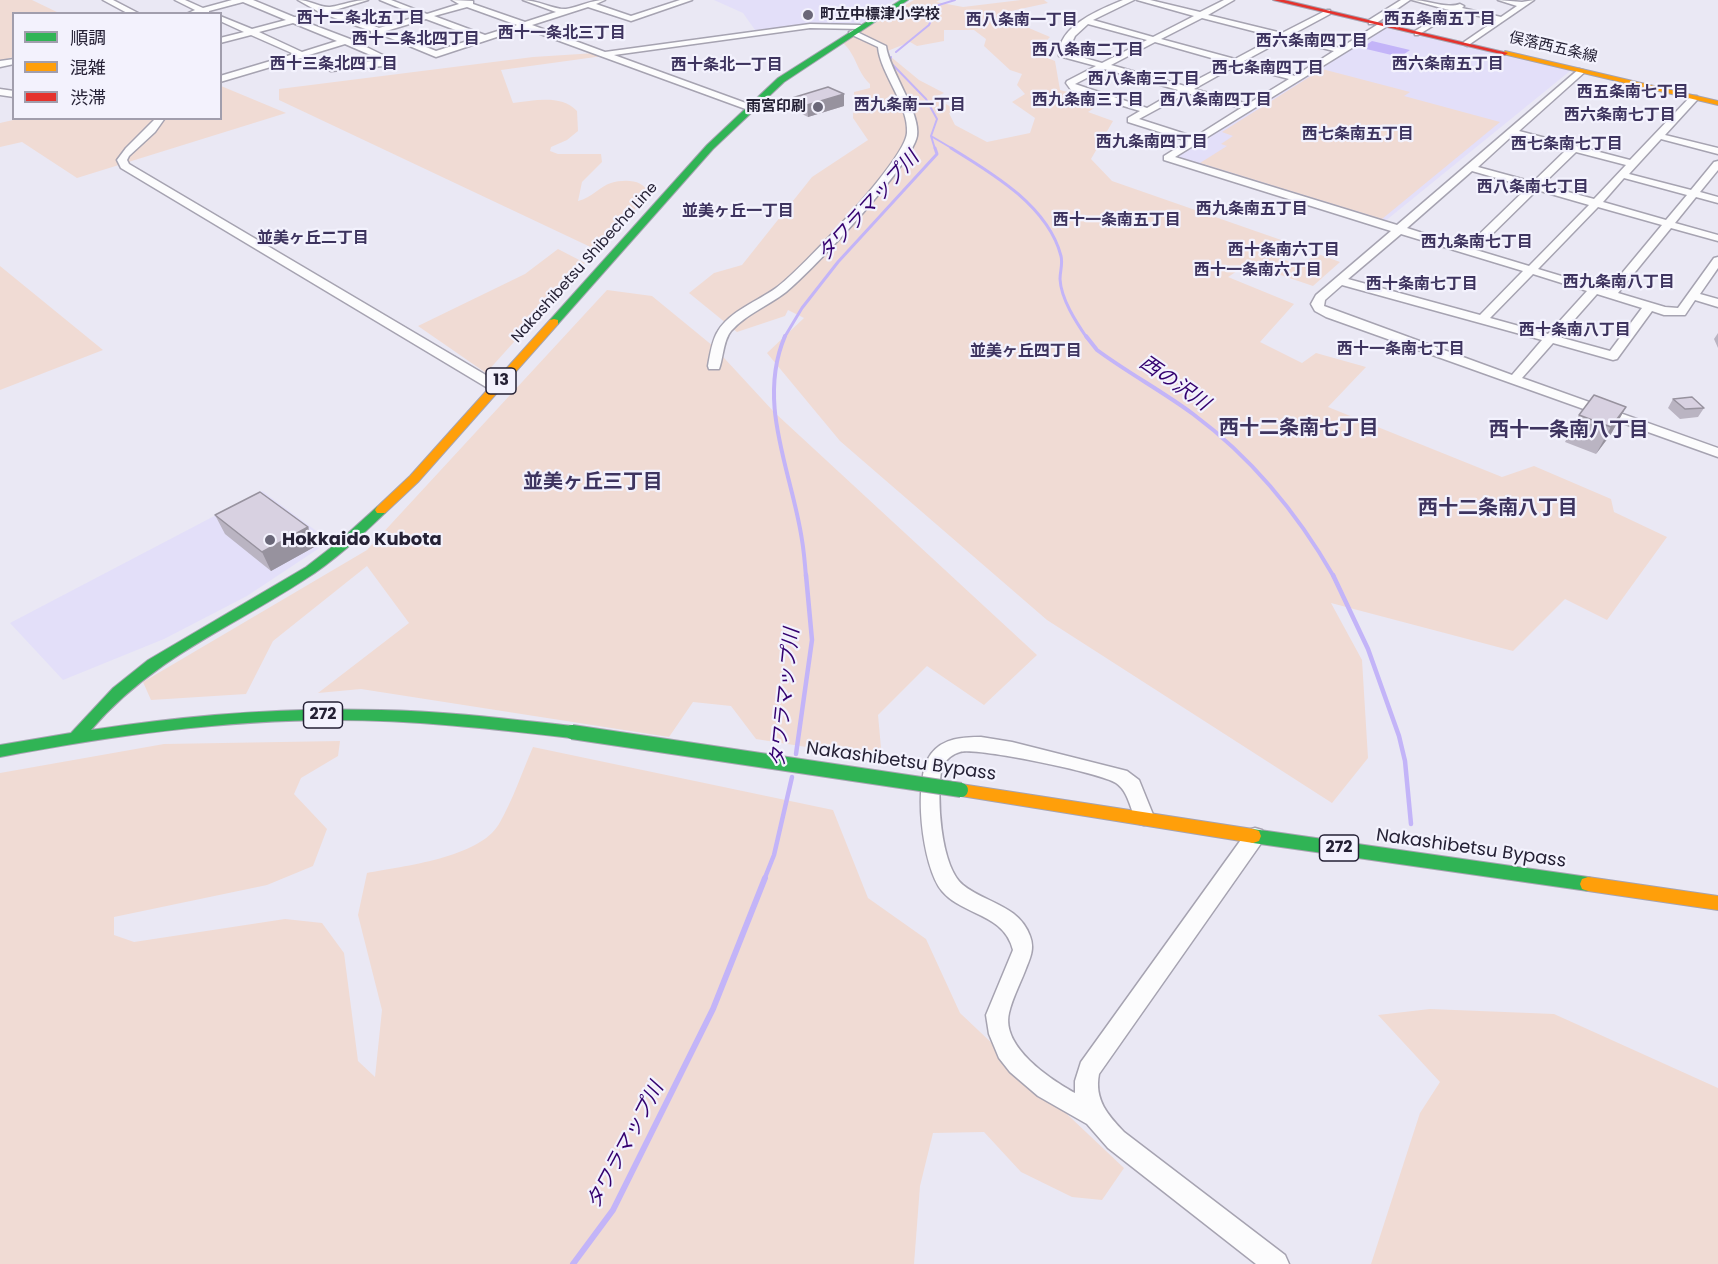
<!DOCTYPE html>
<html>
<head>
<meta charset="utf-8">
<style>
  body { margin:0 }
  #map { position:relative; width:1718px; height:1264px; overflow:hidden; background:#eae8f4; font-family:Poppins,"Noto Sans JP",sans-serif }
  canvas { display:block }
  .legend { position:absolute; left:12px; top:12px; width:210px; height:108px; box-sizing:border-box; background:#f3f2fd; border:2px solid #a19ead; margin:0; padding:8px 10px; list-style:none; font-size:18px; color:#252135 }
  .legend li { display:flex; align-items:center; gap:12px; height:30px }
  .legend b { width:30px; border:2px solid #a19ead }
</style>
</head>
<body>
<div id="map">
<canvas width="1718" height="1264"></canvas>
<ul class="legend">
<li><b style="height:8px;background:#30b455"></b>順調</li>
<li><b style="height:8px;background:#ff9f0a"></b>混雑</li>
<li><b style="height:8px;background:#e5322d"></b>渋滞</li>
</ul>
</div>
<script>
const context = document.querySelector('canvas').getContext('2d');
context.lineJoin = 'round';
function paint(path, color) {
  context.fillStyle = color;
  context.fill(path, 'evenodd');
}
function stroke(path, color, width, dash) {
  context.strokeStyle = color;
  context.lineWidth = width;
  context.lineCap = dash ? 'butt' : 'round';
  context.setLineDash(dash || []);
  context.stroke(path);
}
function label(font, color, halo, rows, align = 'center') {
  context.font = font + ' Poppins,"Noto Sans JP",sans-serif';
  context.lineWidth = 4.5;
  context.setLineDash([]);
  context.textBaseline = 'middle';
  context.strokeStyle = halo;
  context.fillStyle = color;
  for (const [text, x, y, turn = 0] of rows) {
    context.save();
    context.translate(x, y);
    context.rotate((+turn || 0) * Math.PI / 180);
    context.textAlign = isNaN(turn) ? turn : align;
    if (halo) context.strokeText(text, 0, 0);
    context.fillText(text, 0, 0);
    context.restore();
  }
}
paint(new Path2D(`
  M 714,0 L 895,0 L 862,23 L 826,23 L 755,30 L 743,13 Z
  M 1384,28 L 1570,71 L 1384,222 L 1174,158 Z
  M 262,491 L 330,541 L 247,596 L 164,639 L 63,680 L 10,623 Z`), '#e3dff9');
paint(new Path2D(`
  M 0,0 L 32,0 L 59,13 L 14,14 L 13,57 L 0,61 Z
  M 914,0 L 940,0 L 936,2 L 963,7 L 1021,0 L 1044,0 L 1048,3 L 1011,11 L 1010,20 L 1050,37 L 1035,53 L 1055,61 L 1060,90 L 1103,102 L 1088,112 L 1113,121 L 1091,159 L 1112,181 L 1284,241 L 1274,256 L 1299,265 L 1318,254 L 1340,262 L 1313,286 L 1248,264 L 1228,277 L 1294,304 L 1260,342 L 1302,363 L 1316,353 L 1366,367 L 1328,407 L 1502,477 L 1534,466 L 1611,499 L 1614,512 L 1667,537 L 1607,620 L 1565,599 L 1513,651 L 1331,603 L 1362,660 L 1368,758 L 1332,803 L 1047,620 L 840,441 L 767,353 L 804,318 L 788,310 L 785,316 L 737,332 L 689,293 L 714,273 L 742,265 L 812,177 L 868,140 L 853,118 L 854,92 L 870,88 L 870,84 C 856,71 857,55 842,42 ZM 944,30 L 974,30 L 986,39 L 984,46 L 1010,70 L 1022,74 L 1017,85 L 1025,94 L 1012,102 L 1035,118 L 1030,133 L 987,142 L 955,125 L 949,113 L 957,111 L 935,97 L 944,93 L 919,80 L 885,52 L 910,42 L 917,46 L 944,41 Z
  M 596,53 L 603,56 L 501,70 L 513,103 C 533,101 561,94 577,111 L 578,131 L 567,140 L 551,147 L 550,151 L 558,154 L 601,154 L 602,162 L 582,182 L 578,201 C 592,198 600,186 611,183 C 624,179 645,179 648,194 L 599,251 L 279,100 L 279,89 L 533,57 Z
  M 1322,69 L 1410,92 L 1404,96 L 1500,122 L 1382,219 L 1200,163 L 1227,146 L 1221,144 L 1233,136 L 1222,132 Z
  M 221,86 L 286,113 L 77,178 L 22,142 L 0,147 L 0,123 L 22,118 L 220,118 Z
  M 558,249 L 585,263 L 486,373 L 418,326 L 525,274 Z
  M 0,266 L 103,350 L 0,390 Z
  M 607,290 L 652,296 L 713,346 L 774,412 L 1037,655 L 984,705 L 927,666 L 878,715 L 882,759 L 756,739 L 731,706 L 693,702 L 669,737 L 361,689 L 318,693 L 409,623 L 367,566 L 273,641 L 246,694 L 151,700 L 143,682 L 367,550 Z
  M 340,741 L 338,756 L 301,778 L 294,794 L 327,829 L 313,866 L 267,885 L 114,917 L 114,935 L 134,942 L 285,919 L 322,923 L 344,953 L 358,1061 L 375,1077 L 382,1010 L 358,915 L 367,873 C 403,866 479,858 499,824 C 513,800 522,772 533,747 L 833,810 L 868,898 L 926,939 L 960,1013 L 1124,1168 L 1102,1200 L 1072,1197 L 1021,1172 L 984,1132 L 933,1133 L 920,1186 L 914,1264 L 0,1264 L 0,773 L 164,744 Z
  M 1430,1009 L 1554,1014 L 1718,1088 L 1718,1264 L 1371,1264 L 1420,1113 L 1440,1082 L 1378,1015 Z`), '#f0dbd4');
paint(new Path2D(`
  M 1372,41 L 1410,50 L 1400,57 L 1362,48 Z`), '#c3b4f8');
stroke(new Path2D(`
  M 896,52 L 929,25 L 932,18 L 929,8 L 955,0
  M 891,57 L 890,62 L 926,99 L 937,119 L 931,136 L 935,149
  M 931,136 L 953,149`), '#c3b4f8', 2);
stroke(new Path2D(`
  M 951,148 C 992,173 1048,206 1061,256 C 1063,264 1060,271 1060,279 C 1061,299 1076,322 1087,338
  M 784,338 L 802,308 L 838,262 L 937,154 L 935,148`), '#c3b4f8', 3);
stroke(new Path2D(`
  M 785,336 C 756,404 792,472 802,540 C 804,552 805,564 806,577
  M 1086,336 L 1097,350 C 1128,373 1162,391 1193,414 C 1252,458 1298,514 1334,577`), '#c3b4f8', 4);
stroke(new Path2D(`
  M 1333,575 L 1368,649 L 1399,736 L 1405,761 L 1411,824
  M 796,754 L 812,640 L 806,575
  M 764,880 L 774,855 L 792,777`), '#c3b4f8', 4.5);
stroke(new Path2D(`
  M 573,1264 L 613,1210 L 713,1009 L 765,878`), '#c3b4f8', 6);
const street = new Path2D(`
  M 103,0 L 113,0 L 140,14 L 129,14 Z
  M 175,0 L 185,0 L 203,8 L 232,0 L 253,0 L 294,17 L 300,17 L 300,20 L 350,39 L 393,60 L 383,66 L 331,71 L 301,58 L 220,82 L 220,76 L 294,54 L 251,35 L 220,43 L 220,38 L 244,32 L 220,21 L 220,16 L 252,29 L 286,20 L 243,2 L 209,11 L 209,14 L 186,14 L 195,10 ZM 293,23 L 337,41 L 302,52 L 259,32 ZM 345,44 L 382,60 L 332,65 L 309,55 Z
  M 298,0 C 309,0 321,8 330,7 C 343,5 354,0 368,0 L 335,10 L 379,28 L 419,16 L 380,0 L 391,0 L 427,14 L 459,4 L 452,0 L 473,1 L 473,4 L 525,22 L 556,12 L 523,0 C 537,0 555,10 566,9 C 580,7 590,0 605,0 L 596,4 L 631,16 L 680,0 L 692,0 L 631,21 L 588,7 L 532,25 L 605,52 L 810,24 L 860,25 L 864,27 L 860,29 L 810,28 L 614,55 L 754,106 L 754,110 L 751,111 L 524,28 L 436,57 L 378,33 L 371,34 L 371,31 L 321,13 ZM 467,7 L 517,25 L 485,35 L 434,16 ZM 426,19 L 477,38 L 436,51 L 386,31 Z
  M 1123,0 L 1134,0 L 1093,20 L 1153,37 L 1194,16 L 1137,0 L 1150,0 L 1200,12 L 1224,0 L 1234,0 L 1208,15 L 1282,33 L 1327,10 L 1330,10 L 1330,14 L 1291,35 L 1340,48 L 1380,23 L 1386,23 L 1386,27 L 1175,157 L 1397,225 L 1579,69 L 1586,71 L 1519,131 L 1630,160 L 1691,96 L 1697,96 L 1697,100 L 1665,135 L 1718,148 L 1718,154 L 1661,139 L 1629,174 L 1691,190 L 1714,162 L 1718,161 L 1718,170 L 1700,192 L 1718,197 L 1718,203 L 1696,197 L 1675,223 L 1718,235 L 1718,241 L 1671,228 L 1618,293 L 1665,307 L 1678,308 L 1714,258 L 1718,257 L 1718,268 L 1700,294 L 1718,299 L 1718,307 L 1695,300 L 1685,315 L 1664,315 L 1652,311 L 1617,359 L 1613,360 L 1553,343 L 1522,378 L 1718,448 L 1718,457 L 1326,317 L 1315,311 L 1311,304 L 1316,295 L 1391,231 L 1164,160 L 1164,156 L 1188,141 L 1128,122 L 1128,118 L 1140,111 L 1071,90 L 1066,83 L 1067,81 L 1096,66 L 1059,56 C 1057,26 1101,9 1123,0 ZM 1202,18 L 1276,37 L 1235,59 L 1161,39 ZM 1088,24 L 1147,40 L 1102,63 L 1067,53 L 1075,36 ZM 1285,39 L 1334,51 L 1295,76 L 1244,61 ZM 1155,42 L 1229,63 L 1185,86 L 1111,65 ZM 1237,65 L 1289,79 L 1248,104 L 1194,89 ZM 1104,69 L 1178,90 L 1147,108 L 1075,84 ZM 1187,93 L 1241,108 L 1195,137 L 1139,119 ZM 1513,135 L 1567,149 L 1533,182 L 1478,167 ZM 1576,152 L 1626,165 L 1594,199 L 1542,185 ZM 1472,171 L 1528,187 L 1466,247 L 1407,228 ZM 1624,178 L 1687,195 L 1666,220 L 1603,202 ZM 1537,190 L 1589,205 L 1529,266 L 1476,250 ZM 1598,207 L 1662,225 L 1608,290 L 1538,269 ZM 1401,234 L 1523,271 L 1480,315 L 1348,279 ZM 1533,274 L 1587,291 L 1548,334 L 1490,318 ZM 1342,285 L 1542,340 L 1512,375 L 1324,306 L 1325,300 ZM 1597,294 L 1642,308 L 1610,351 L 1559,337 Z
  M 1401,0 L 1410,0 L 1375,24 L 1369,24 L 1369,20 Z
  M 1412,0 C 1427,0 1447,9 1460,4 L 1464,6 L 1462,8 L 1501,17 L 1517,6 L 1498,0 L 1522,2 L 1534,0 L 1467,46 L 1463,44 L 1464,42 L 1496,20 L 1457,11 L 1418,35 L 1415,35 L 1415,31 L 1449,10 Z
  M 853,30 L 886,46 C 889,70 921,113 917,136 C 911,166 813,270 786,292 C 768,306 746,314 731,331 C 724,339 723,356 720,366 L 719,369 L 709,369 L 708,366 C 710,355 712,340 718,331 C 730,311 758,301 776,288 C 801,270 905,160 907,133 C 909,105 880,73 878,47 L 850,34 L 849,32 Z
  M 14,59 L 14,64 L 0,67 L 0,61 Z
  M 0,89 L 14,91 L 14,97 L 0,95 Z
  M 156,118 L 165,118 L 155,132 L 129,156 L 127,160 L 129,164 L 501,384 L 503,387 L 501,390 L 491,390 L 121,168 L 117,160 L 126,148 Z
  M 981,737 L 1012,742 L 1127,771 L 1139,780 L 1154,817 L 1151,823 L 1144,825 L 1137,823 C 1130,809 1129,792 1116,783 C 1101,773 976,747 960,752 C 952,754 946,760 942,766 C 936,794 940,866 963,885 C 985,903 1019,905 1030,936 C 1035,949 1030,958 1025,971 C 1020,984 1012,999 1009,1013 C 1001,1047 1050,1079 1075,1093 L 1075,1081 L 1081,1062 L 1248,830 L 1255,828 L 1262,830 L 1265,836 L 1262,842 L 1099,1074 C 1094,1100 1108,1115 1124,1132 L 1285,1255 L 1289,1264 L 1256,1264 L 1108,1148 L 1087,1124 L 1038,1096 L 1010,1072 L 999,1058 L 989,1034 L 986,1015 L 1013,950 C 1004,913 963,916 942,891 C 922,867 912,779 931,754 C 943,738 963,737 981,737 Z`);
const fast = new Path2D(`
  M 901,0 L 908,0 L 784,82 L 713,149 L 558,324 L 550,324 L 550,320 L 707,145 L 778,78 Z
  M 381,506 L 387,510 L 385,513 C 360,537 334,561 304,580 C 227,630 153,658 91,730 C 187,715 284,707 381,710 C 445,711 509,719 572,726 L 577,728 L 579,732 L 577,736 L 572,738 C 493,729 415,720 335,720 C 223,720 111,736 0,757 L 0,745 L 71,733 L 113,688 L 148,660 L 306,567 L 337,543 L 377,507 Z
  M 1253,829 L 1588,877 L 1594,879 L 1596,884 L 1594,889 L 1588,891 L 1253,843 L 1247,841 L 1245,836 L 1247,831 Z`);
const slow = new Path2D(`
  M 1505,51 L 1718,101 L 1718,105 L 1503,54 Z
  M 554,319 L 558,320 L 558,324 L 418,482 L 385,513 L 377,513 L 375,510 L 377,507 L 410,476 L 550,320 Z
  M 961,784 L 1253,829 L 1259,831 L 1261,836 L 1259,841 L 1253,843 L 961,796 L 956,794 L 953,790 L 956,786 Z
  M 1588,877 L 1718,896 L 1718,910 L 1588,891 L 1582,889 L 1580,884 L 1582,879 Z`);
const jam = new Path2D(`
  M 1273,0 L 1284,0 L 1508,53 L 1505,55 Z`);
stroke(street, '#a6a3b1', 3);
stroke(fast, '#a6a3b1', 2);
stroke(slow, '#a6a3b1', 2);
stroke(jam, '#a6a3b1', 2);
paint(street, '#fcfcfd');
paint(fast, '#30b455');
paint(slow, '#ff9f0a');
paint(jam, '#e5322d');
const fastBridge = new Path2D(`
  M 572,732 L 961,790`);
stroke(fastBridge, '#a6a3b1', 16, []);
stroke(fastBridge, '#30b455', 14);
paint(new Path2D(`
  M 844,94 L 844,106 L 808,117 L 792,109 L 792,98 Z
  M 1718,333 L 1718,348 L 1714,339 Z
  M 1673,399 L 1704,408 L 1698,417 L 1680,419 L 1668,408 Z
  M 1626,407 L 1611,434 L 1596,454 L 1565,442 L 1579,415 Z
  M 215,515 L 316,546 L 271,571 L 225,534 Z`), '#bab4c2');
paint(new Path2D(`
  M 844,94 L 844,106 L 808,117 L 807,105 Z
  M 1626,407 L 1611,434 L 1596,454 L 1611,427 Z
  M 308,527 L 316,546 L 271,571 L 262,552 Z`), '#97929e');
const building = new Path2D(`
  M 828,87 L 844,94 L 807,105 L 792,98 Z
  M 1594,395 L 1626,407 L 1611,427 L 1579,415 Z
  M 1692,397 L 1704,408 L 1685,409 L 1673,399 Z
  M 260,492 L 308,527 L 262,552 L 215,515 Z`);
paint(building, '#d8d1e1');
stroke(building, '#97929e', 1.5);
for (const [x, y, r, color] of [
  [808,15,6,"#6a6778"],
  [818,107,6,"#6a6778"],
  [270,540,6,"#6a6778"]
]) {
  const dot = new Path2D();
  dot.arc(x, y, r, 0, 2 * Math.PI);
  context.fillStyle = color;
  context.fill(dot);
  stroke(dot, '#f3f2fd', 2);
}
label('bold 15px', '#252135', '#f3f2fd', [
  ["町立中標津小学校",820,15],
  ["雨宮印刷",806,107,"right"]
], 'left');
label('15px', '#252135', '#f3f2fd', [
  ["俣落西五条線",1553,48,13],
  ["Nakashibetsu Shibecha Line",585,263,-48]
]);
label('bold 16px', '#3e345f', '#f3f2fd', [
  ["西十二条北五丁目",361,19],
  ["西五条南五丁目",1440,20],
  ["西八条南一丁目",1022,21],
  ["西十一条北三丁目",562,34],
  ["西十二条北四丁目",416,40],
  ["西六条南四丁目",1312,42],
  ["西八条南二丁目",1088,51],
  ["西十三条北四丁目",334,65],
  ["西六条南五丁目",1448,65],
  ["西十条北一丁目",727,66],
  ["西七条南四丁目",1268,69],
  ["西八条南三丁目",1144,80],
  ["西五条南七丁目",1633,93],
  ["西九条南三丁目",1088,101],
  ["西八条南四丁目",1216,101],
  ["西九条南一丁目",910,106],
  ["西六条南七丁目",1620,116],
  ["西七条南五丁目",1358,135],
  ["西九条南四丁目",1152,143],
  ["西七条南七丁目",1567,145],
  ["西八条南七丁目",1533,188],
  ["西九条南五丁目",1252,210],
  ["並美ヶ丘一丁目",738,212],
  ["西十一条南五丁目",1117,221],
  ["並美ヶ丘二丁目",313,239],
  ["西九条南七丁目",1477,243],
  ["西十条南六丁目",1284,251],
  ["西十一条南六丁目",1258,271],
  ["西九条南八丁目",1619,283],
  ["西十条南七丁目",1422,285],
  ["西十条南八丁目",1575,331],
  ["西十一条南七丁目",1401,350],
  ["並美ヶ丘四丁目",1026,352]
]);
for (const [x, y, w] of [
  [501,381,30],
  [323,715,39],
  [1339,848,39]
]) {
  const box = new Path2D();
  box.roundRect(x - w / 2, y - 13, w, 26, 4.5);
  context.fillStyle = '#f3f2fd';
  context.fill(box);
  stroke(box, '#252135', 1.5);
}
label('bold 16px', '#252135', null, [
  ["13",501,381],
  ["272",323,715],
  ["272",1339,848]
]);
label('bold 18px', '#252135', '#f3f2fd', [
  ["Hokkaido Kubota",282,540]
], 'left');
label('18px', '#252135', '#f3f2fd', [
  ["Nakashibetsu Bypass",901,762,8],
  ["Nakashibetsu Bypass",1471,849,8]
]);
label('italic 20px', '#33006f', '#f3f2fd', [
  ["タワラマップ川",869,207,-48],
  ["西の沢川",1174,384,35],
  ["タワラマップ川",786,698,-84],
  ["タワラマップ川",626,1146,-62]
]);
label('bold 20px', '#3e345f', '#f3f2fd', [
  ["西十二条南七丁目",1299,429],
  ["西十一条南八丁目",1569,431],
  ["並美ヶ丘三丁目",593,483],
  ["西十二条南八丁目",1498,509]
]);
</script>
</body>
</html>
